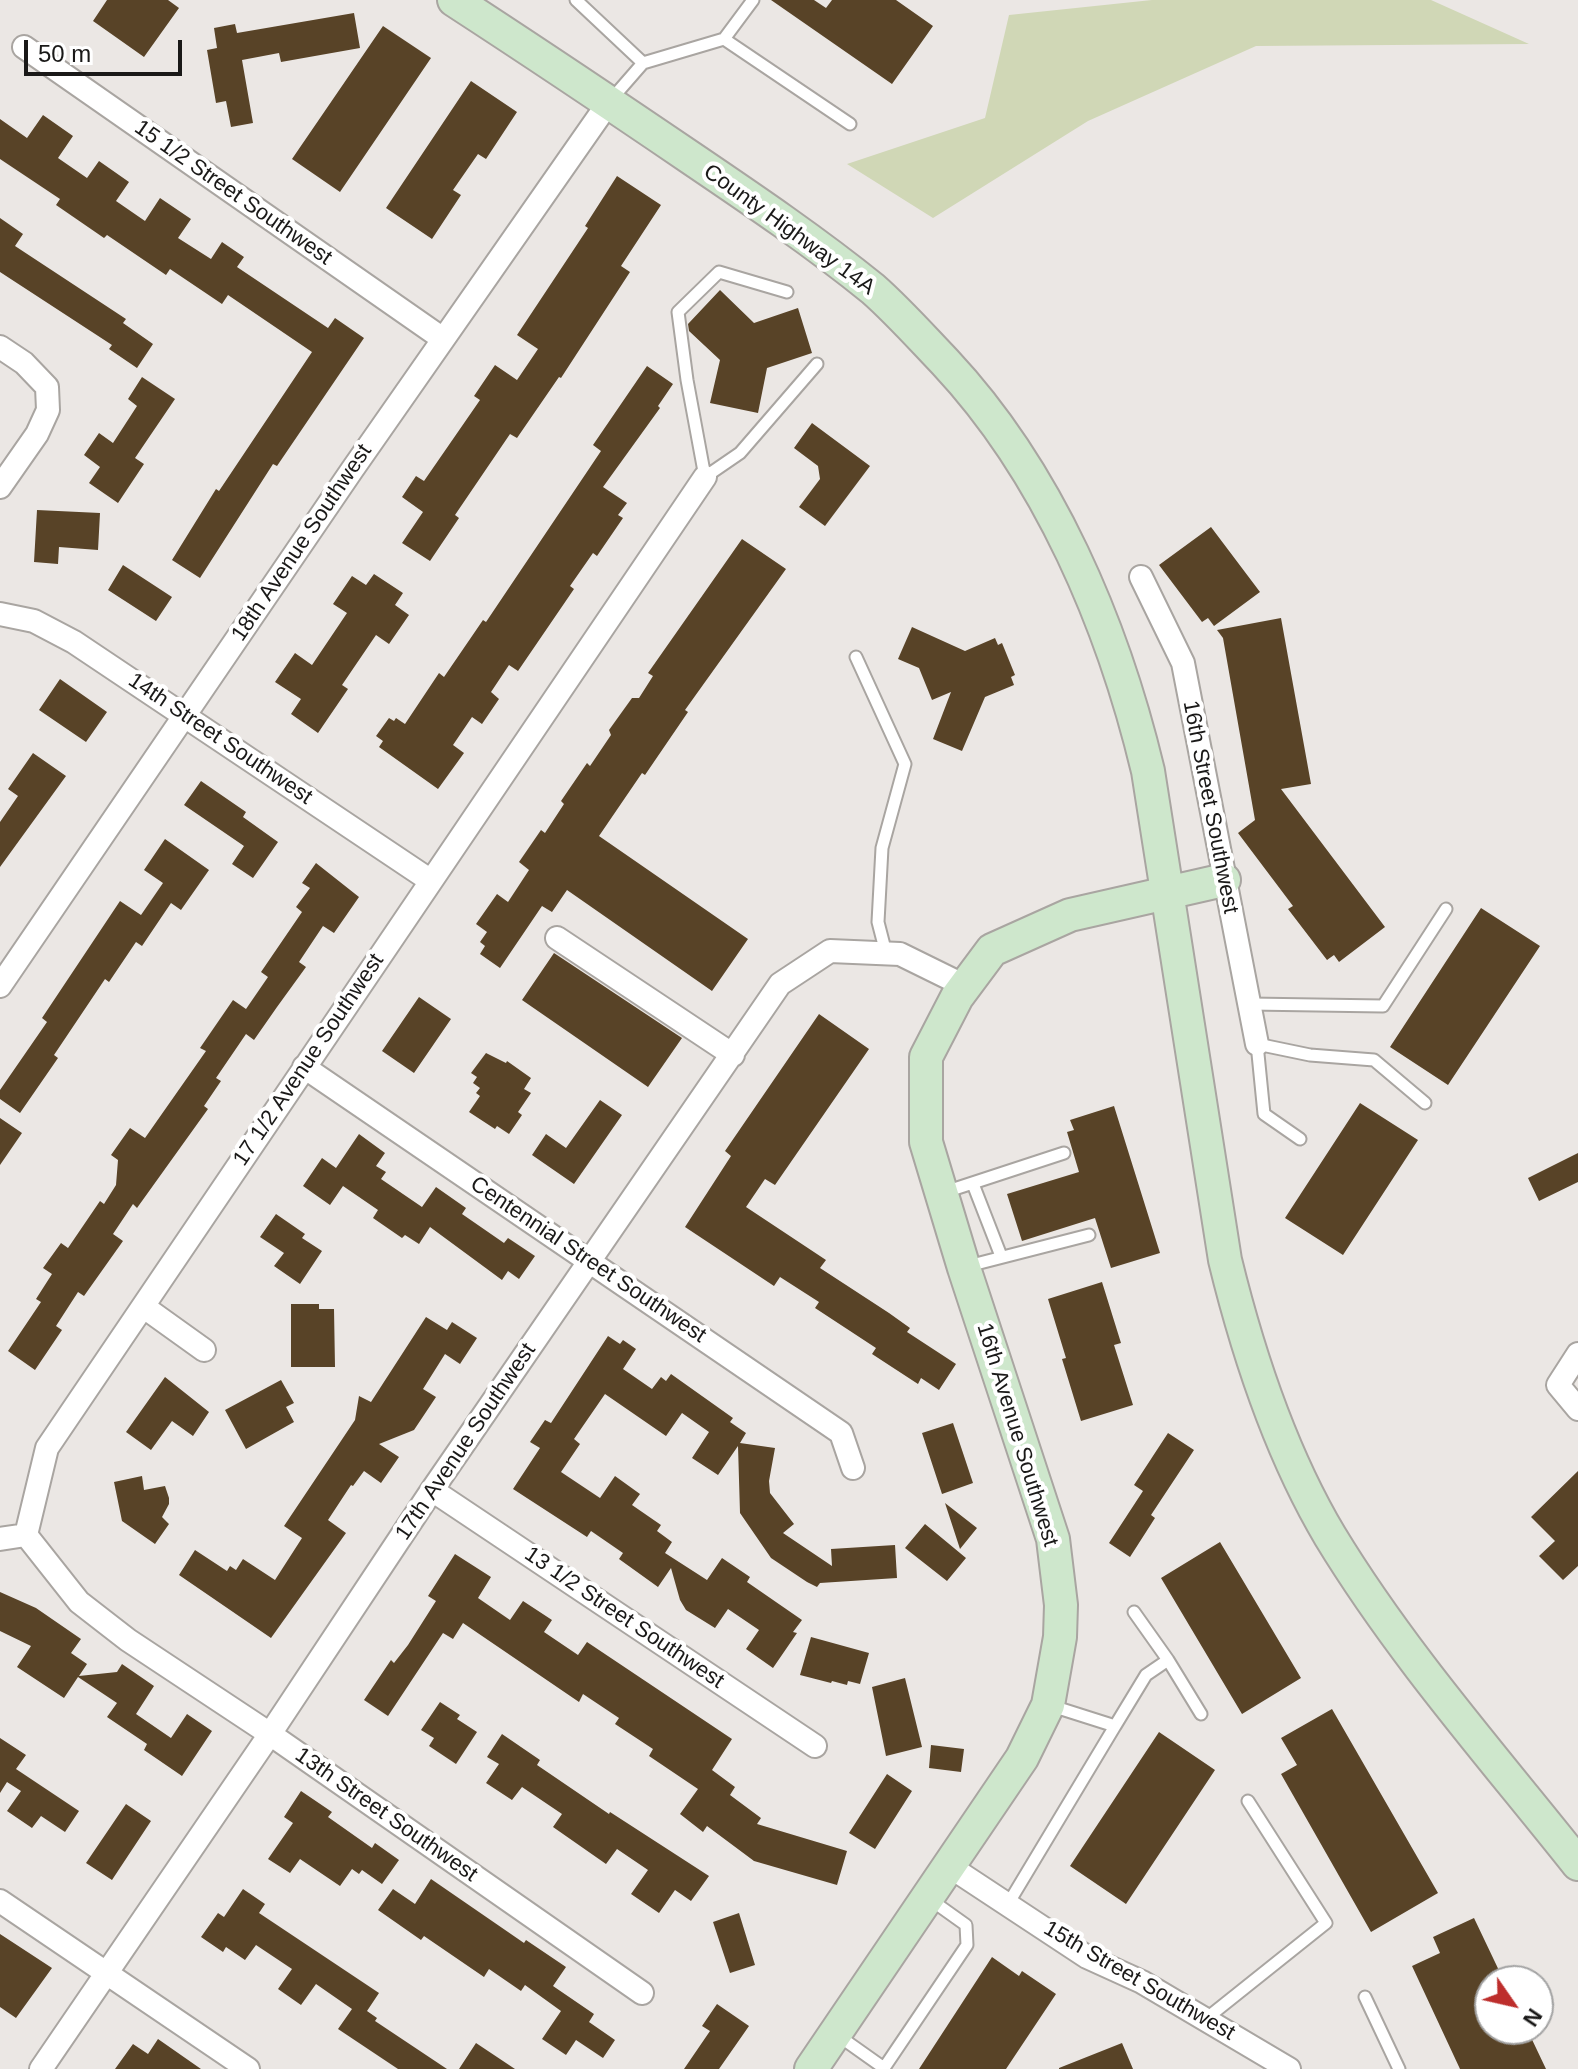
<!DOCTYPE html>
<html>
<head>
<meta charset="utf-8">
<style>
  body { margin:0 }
  #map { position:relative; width:1578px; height:2069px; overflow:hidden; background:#ebe7e4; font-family:Arial,sans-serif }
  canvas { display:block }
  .north { position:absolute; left:1474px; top:1965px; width:80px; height:80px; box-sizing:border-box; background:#fff; border:2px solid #a3a3a3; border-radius:50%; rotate:124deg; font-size:22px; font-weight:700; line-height:32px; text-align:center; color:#1a1918 }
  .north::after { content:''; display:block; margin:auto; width:28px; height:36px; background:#bd2e2c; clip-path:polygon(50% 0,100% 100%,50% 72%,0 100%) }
  .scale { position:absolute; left:24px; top:40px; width:158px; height:36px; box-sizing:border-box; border:4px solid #1a1918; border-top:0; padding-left:10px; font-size:24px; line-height:28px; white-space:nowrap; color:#1a1918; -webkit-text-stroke:6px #fff; paint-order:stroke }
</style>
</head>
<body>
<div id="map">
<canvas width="1578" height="2069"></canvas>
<div class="north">N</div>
<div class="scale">50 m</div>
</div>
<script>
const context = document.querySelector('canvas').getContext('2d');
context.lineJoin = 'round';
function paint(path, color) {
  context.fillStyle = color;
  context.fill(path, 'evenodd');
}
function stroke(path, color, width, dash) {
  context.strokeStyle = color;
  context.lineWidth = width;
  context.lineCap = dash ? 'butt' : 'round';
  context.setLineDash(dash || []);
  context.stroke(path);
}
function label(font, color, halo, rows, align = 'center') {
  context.font = font + ' Arial,sans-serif';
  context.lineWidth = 8;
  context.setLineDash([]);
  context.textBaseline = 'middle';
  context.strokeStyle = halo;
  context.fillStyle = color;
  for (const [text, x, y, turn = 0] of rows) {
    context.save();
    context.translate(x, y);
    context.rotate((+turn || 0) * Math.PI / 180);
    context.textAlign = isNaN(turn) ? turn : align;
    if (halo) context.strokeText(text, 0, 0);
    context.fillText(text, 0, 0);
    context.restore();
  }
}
paint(new Path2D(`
  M 1152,0 L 1431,0 L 1529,44 L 1256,46 L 1088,121 L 933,218 L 847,164 L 985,118 L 1009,15 Z`), '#d0d7b6');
paint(new Path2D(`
  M 107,0 L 168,0 L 179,8 L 144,57 L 93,21 Z
  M 771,0 L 814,0 L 826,8 L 832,0 L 896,0 L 933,26 L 892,84 Z
  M 354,13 L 360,48 L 281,62 L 279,53 L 242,60 L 253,123 L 231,127 L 226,101 L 216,103 L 207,50 L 217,48 L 214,28 L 235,24 L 237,33 Z
  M 383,26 L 431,58 L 340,192 L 292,159 Z
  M 471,81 L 517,112 L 486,159 L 478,154 L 453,190 L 461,195 L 432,239 L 386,208 Z
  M 43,115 L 73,136 L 58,158 L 87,178 L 99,161 L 129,182 L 116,201 L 145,221 L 160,198 L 191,219 L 178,238 L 211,259 L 222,242 L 244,257 L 237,267 L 328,328 L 335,318 L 364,338 L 277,466 L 273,464 L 200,578 L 172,560 L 216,489 L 219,491 L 312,352 L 228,295 L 222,304 L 170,269 L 166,275 L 107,235 L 104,238 L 56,205 L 60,199 L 0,159 L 0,119 L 27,138 Z
  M 617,176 L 661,205 L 621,266 L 630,272 L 561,378 L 559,377 L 517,438 L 510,434 L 455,515 L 459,518 L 430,561 L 402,543 L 423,512 L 402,497 L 416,476 L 424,481 L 480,400 L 474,396 L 495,365 L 517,380 L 538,349 L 517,335 L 588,228 L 585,226 Z
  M 0,218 L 23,234 L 15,246 L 126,319 L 123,323 L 153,344 L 137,368 L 109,349 L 112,345 L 0,272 Z
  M 720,290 L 754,323 L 798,308 L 812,353 L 767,368 L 758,413 L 710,403 L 720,360 L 689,331 L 688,324 Z
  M 647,366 L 673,384 L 658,406 L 660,408 L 603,487 L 627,503 L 618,515 L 623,518 L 597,556 L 593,553 L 570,586 L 574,589 L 518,671 L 509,665 L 491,692 L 499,699 L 482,724 L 472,717 L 453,745 L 464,753 L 438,789 L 379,747 L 383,741 L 376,736 L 389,718 L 394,721 L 396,718 L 405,724 L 439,673 L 444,677 L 483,620 L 486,622 L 601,451 L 593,445 Z
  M 142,377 L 175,399 L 135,458 L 144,464 L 118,503 L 89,483 L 100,467 L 84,455 L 99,433 L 113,443 L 137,406 L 128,399 Z
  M 812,423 L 870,466 L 825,526 L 799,507 L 820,479 L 818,466 L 794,448 Z
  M 37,510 L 100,513 L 98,550 L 59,547 L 58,564 L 34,562 Z
  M 1211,527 L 1260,592 L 1214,626 L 1208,618 L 1202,622 L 1159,565 Z
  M 742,539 L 786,569 L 685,710 L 688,712 L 645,775 L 642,773 L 599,836 L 748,939 L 712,991 L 567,890 L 552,912 L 542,906 L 500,968 L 480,954 L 485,946 L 480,942 L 487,932 L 476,924 L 497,894 L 508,902 L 529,870 L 519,862 L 541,830 L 545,833 L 564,804 L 561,801 L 587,763 L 590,766 L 611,735 L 609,730 L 632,698 L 639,698 L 653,676 L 648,673 Z
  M 123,565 L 172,597 L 156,621 L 108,590 Z
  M 374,574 L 403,593 L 395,605 L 409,615 L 389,644 L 376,635 L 342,685 L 348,689 L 318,733 L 291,714 L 301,699 L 275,682 L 295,653 L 312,665 L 347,613 L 333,604 L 352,576 L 366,585 Z
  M 1281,618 L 1311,784 L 1281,789 L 1385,927 L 1339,962 L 1334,955 L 1327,960 L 1288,909 L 1293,906 L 1238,833 L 1255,820 L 1223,638 L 1217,630 Z
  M 912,627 L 965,651 L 995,638 L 998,645 L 1002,643 L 1015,675 L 1011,677 L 1014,685 L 985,697 L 962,751 L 933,739 L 951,692 L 932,700 L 919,668 L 898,659 Z
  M 60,679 L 107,712 L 86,742 L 39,710 Z
  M 33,753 L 66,776 L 0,867 L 0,822 L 18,796 L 8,789 Z
  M 201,781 L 246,812 L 243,817 L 278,842 L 253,878 L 232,864 L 244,846 L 184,805 Z
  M 165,839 L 209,870 L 181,910 L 171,903 L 142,946 L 136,942 L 109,982 L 105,979 L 54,1055 L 58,1058 L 20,1113 L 0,1099 L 0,1090 L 47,1022 L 42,1018 L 120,901 L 141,915 L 163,883 L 144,870 Z
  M 316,863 L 359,897 L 334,933 L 323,926 L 299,962 L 306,967 L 277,1007 L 254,1040 L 246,1034 L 216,1078 L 221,1081 L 204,1106 L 208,1109 L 137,1208 L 133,1204 L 113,1234 L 123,1241 L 84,1296 L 78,1292 L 56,1326 L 62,1330 L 35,1370 L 8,1351 L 41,1302 L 36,1299 L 52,1274 L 43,1268 L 61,1243 L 68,1248 L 100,1201 L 104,1204 L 116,1185 L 118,1160 L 111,1155 L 130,1128 L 145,1138 L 206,1051 L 200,1048 L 233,1000 L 246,1009 L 268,977 L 261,972 L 302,912 L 296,907 L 310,888 L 302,883 Z
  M 1481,908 L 1540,946 L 1448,1085 L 1390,1047 Z
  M 554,953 L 682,1038 L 648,1087 L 522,1000 Z
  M 419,997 L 451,1019 L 414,1073 L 382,1051 Z
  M 819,1014 L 869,1049 L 775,1185 L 765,1179 L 746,1207 L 826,1260 L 820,1268 L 889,1313 L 910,1328 L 907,1332 L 956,1364 L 939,1390 L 921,1378 L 918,1384 L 872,1354 L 876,1348 L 815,1308 L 819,1302 L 780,1277 L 774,1286 L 685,1227 L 731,1156 L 725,1151 Z
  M 486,1053 L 506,1063 L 507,1061 L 531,1078 L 524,1089 L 531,1093 L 518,1112 L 522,1115 L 509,1134 L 497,1126 L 495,1129 L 469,1112 L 480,1096 L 476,1093 L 480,1088 L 473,1083 L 477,1077 L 471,1073 Z
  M 600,1100 L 622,1115 L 574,1184 L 532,1155 L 546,1134 L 566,1148 Z
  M 1360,1103 L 1418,1140 L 1343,1255 L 1285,1218 Z
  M 1114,1106 L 1160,1253 L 1111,1268 L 1095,1218 L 1022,1241 L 1007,1194 L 1079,1172 L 1067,1132 L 1074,1130 L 1070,1120 Z
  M 0,1118 L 22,1133 L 0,1165 Z
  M 359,1134 L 385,1153 L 376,1166 L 386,1172 L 381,1179 L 422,1207 L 436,1187 L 466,1208 L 462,1214 L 504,1243 L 508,1238 L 535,1256 L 519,1279 L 508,1271 L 502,1280 L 430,1227 L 419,1244 L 405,1235 L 402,1238 L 373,1218 L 378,1210 L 343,1186 L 330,1205 L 303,1186 L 322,1158 L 336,1168 Z
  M 1578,1153 L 1578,1182 L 1539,1201 L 1528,1178 Z
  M 276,1214 L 305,1234 L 302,1238 L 322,1251 L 300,1284 L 274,1266 L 284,1253 L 260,1237 Z
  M 1102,1282 L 1121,1343 L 1114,1345 L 1133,1405 L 1081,1421 L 1062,1359 L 1066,1358 L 1048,1299 Z
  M 291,1304 L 319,1304 L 319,1309 L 334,1309 L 335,1367 L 291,1367 Z
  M 426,1317 L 447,1330 L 452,1322 L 477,1338 L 460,1364 L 445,1354 L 423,1389 L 436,1397 L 414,1430 L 379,1444 L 399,1457 L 381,1483 L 364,1471 L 353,1486 L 351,1485 L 328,1520 L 346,1533 L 271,1638 L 179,1575 L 195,1550 L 227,1571 L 230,1566 L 236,1570 L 243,1559 L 275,1580 L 302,1538 L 284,1526 L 355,1420 L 359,1396 L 371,1402 Z
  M 608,1336 L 620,1344 L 623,1340 L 636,1349 L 623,1369 L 652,1389 L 661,1377 L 666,1381 L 671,1374 L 733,1418 L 730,1422 L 746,1433 L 740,1443 L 775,1448 L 769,1481 L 770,1493 L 794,1524 L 783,1533 L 832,1566 L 831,1549 L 895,1545 L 897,1578 L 820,1583 L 817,1587 L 807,1582 L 771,1558 L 740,1513 L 738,1446 L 718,1475 L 692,1458 L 709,1432 L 682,1413 L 666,1436 L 605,1394 L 574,1439 L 580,1444 L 561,1472 L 600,1498 L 615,1476 L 640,1494 L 632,1505 L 661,1525 L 657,1531 L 672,1542 L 665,1553 L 707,1580 L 722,1558 L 750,1577 L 747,1582 L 802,1620 L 793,1632 L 797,1633 L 773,1668 L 746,1649 L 759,1630 L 728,1609 L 715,1628 L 686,1610 L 680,1600 L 671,1568 L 658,1587 L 619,1559 L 623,1553 L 591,1531 L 587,1537 L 513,1489 L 540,1448 L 530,1442 L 545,1420 L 551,1423 Z
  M 165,1377 L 209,1412 L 193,1436 L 172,1421 L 151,1450 L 126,1432 Z
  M 281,1380 L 294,1403 L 286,1407 L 294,1422 L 246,1449 L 225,1410 Z
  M 953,1423 L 973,1483 L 942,1494 L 922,1433 Z
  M 1168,1433 L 1194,1450 L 1151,1515 L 1155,1518 L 1130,1557 L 1109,1543 L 1143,1491 L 1134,1485 Z
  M 1578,1471 L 1578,1566 L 1563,1580 L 1539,1556 L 1555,1541 L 1531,1517 Z
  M 142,1476 L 144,1490 L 165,1486 L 169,1498 L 169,1504 L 162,1517 L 169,1524 L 155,1544 L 122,1521 L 114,1482 Z
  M 945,1503 L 977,1528 L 960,1549 Z
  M 925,1524 L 966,1558 L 947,1581 L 905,1548 Z
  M 1220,1542 L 1301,1678 L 1242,1714 L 1161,1578 Z
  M 455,1554 L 491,1577 L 478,1598 L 510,1620 L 523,1601 L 552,1620 L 544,1632 L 578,1655 L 587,1642 L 732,1739 L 712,1770 L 735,1787 L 730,1795 L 761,1818 L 757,1824 L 847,1851 L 837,1885 L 754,1861 L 707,1826 L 703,1832 L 680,1814 L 698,1789 L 649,1756 L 653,1749 L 615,1724 L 619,1718 L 583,1694 L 579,1702 L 463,1623 L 453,1639 L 443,1633 L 388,1716 L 364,1700 L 391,1660 L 394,1663 L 408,1645 L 436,1601 L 428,1596 Z
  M 0,1592 L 36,1608 L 81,1639 L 71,1653 L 87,1664 L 79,1676 L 117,1672 L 122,1664 L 154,1686 L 136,1714 L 171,1738 L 187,1714 L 212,1731 L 182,1776 L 144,1750 L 147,1744 L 107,1717 L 117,1703 L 78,1677 L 64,1698 L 17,1667 L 31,1646 L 0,1631 Z
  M 811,1637 L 869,1653 L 860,1684 L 848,1681 L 847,1685 L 832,1681 L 831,1683 L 800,1675 Z
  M 905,1678 L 922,1747 L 886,1756 L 872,1687 Z
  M 440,1702 L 460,1715 L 457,1719 L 477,1732 L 456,1764 L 429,1746 L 434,1738 L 421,1730 Z
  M 1332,1709 L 1438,1893 L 1371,1932 L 1281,1774 L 1297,1765 L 1281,1738 Z
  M 1159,1732 L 1215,1770 L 1126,1904 L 1070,1866 Z
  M 502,1734 L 540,1760 L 537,1765 L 609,1814 L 610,1812 L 709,1876 L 691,1901 L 675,1890 L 659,1913 L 631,1894 L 648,1870 L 617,1849 L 606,1864 L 553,1827 L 562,1814 L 522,1787 L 512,1800 L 486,1783 L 499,1764 L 487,1757 Z
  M 0,1738 L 26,1755 L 16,1769 L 79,1811 L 65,1832 L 41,1816 L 32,1828 L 7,1811 L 21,1791 L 7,1782 L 0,1793 Z
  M 931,1745 L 964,1749 L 961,1772 L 929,1768 Z
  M 887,1774 L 912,1791 L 875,1849 L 849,1833 Z
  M 301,1791 L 332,1812 L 328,1817 L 372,1848 L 375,1843 L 399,1860 L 382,1884 L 362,1870 L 359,1874 L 352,1869 L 340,1886 L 300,1859 L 290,1873 L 268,1859 L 293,1823 L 284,1817 Z
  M 126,1804 L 151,1821 L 112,1880 L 86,1863 Z
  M 431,1879 L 524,1943 L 526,1940 L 566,1967 L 553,1986 L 594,2014 L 589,2022 L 615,2040 L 603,2058 L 576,2040 L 566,2055 L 542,2039 L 561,2011 L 525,1985 L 521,1991 L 489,1969 L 484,1977 L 424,1936 L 421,1940 L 378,1910 L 393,1889 L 415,1904 Z
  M 243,1889 L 265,1904 L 259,1913 L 379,1993 L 367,2011 L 377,2018 L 375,2021 L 447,2069 L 398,2069 L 338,2029 L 352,2009 L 316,1984 L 301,2005 L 278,1989 L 292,1969 L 256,1945 L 245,1960 L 226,1947 L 223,1952 L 201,1937 L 218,1913 L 224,1917 Z
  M 739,1913 L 755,1965 L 730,1973 L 713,1922 Z
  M 1474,1918 L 1504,1981 L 1490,1981 L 1490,2029 L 1527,2029 L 1546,2069 L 1460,2069 L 1412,1966 L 1440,1953 L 1433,1937 Z
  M 0,1934 L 52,1968 L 16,2018 L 0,2007 Z
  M 992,1957 L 1019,1976 L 1022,1971 L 1056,1994 L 1006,2069 L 919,2069 Z
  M 717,2004 L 749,2026 L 719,2069 L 684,2069 L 710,2031 L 702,2026 Z
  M 158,2039 L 201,2069 L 115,2069 L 133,2044 L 148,2054 Z
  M 476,2043 L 515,2069 L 459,2069 Z
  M 1122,2043 L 1133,2069 L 1059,2069 L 1059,2068 Z`), '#584327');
const lane = new Path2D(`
  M 576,0 L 643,63
  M 724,39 L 753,0
  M 609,102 L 643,63 L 724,39 L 850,124
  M 787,292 L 719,272 L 678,312 L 687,380 L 705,477 L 740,453 L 817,364
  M 856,657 L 905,764 L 882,848 L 878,922 L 886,953
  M 1250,1004 L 1383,1006 L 1446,909
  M 1300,1139 L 1264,1114 L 1257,1044 L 1310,1055 L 1374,1060 L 1425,1103
  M 973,1184 L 1001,1256
  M 942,1193 L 1064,1153
  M 968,1266 L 1089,1235
  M 1168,1660 L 1201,1714
  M 1115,1726 L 1146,1675 L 1168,1660 L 1134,1612
  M 1008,1904 L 1115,1726 L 1052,1706
  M 1365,1997 L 1399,2069
  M 1207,2018 L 1326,1923 L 1248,1801
  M 836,2034 L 884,2068 L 967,1945 L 966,1925 L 931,1900`);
const street = new Path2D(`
  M 24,47 L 443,339
  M 0,347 L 24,363 L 47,387 L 48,410 L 37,434 L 0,487
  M 1141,577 L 1183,663 L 1257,1044
  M 0,614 L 34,621 L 74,642 L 431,881
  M 557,938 L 733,1055
  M 0,986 L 352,470 L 609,102
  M 304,1067 L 841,1433 L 853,1468
  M 144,1307 L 204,1350
  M 1578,1354 L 1558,1385 L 1578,1409
  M 432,1490 L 815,1746
  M 0,1539 L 26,1535
  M 949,1866 L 1087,1957 L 1142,1982 L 1289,2069
  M 0,1901 L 248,2069
  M 642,1993 L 270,1734 L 128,1640 L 79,1602 L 26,1535 L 47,1448 L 705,477
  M 41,2069 L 270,1734 L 432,1490 L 780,984 L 830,951 L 900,954 L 965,986`);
const secondary = new Path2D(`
  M 454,0 C 534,52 613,105 691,158 C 753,200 815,242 873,289 C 898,311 922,338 945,362 C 1049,473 1113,625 1148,771 L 1225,1260 C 1248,1354 1280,1452 1330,1536 C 1401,1653 1493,1757 1578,1864
  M 811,2069 L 1022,1758 L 1048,1705 L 1060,1637 L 1061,1605 L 1053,1539 L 964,1268 L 926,1142 L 926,1057 L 957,997 L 992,950 L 1070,915 L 1224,880`);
stroke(lane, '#a9a5a1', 15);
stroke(street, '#a9a5a1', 26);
stroke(secondary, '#a9a5a1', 36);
stroke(lane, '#fff', 11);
stroke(street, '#fff', 22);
stroke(secondary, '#cee7cc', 32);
label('22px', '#1a1918', '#fff', [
  ["15 1/2 Street Southwest",233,193,35],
  ["County Highway 14A",789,230,36],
  ["18th Avenue Southwest",302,543,-56],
  ["14th Street Southwest",220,739,34],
  ["16th Street Southwest",1210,807,79],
  ["17 1/2 Avenue Southwest",309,1060,-56],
  ["Centennial Street Southwest",588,1260,34],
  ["16th Avenue Southwest",1017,1435,73],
  ["17th Avenue Southwest",466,1442,-56],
  ["13 1/2 Street Southwest",624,1618,34],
  ["13th Street Southwest",386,1815,35],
  ["15th Street Southwest",1139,1981,30]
]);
</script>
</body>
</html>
